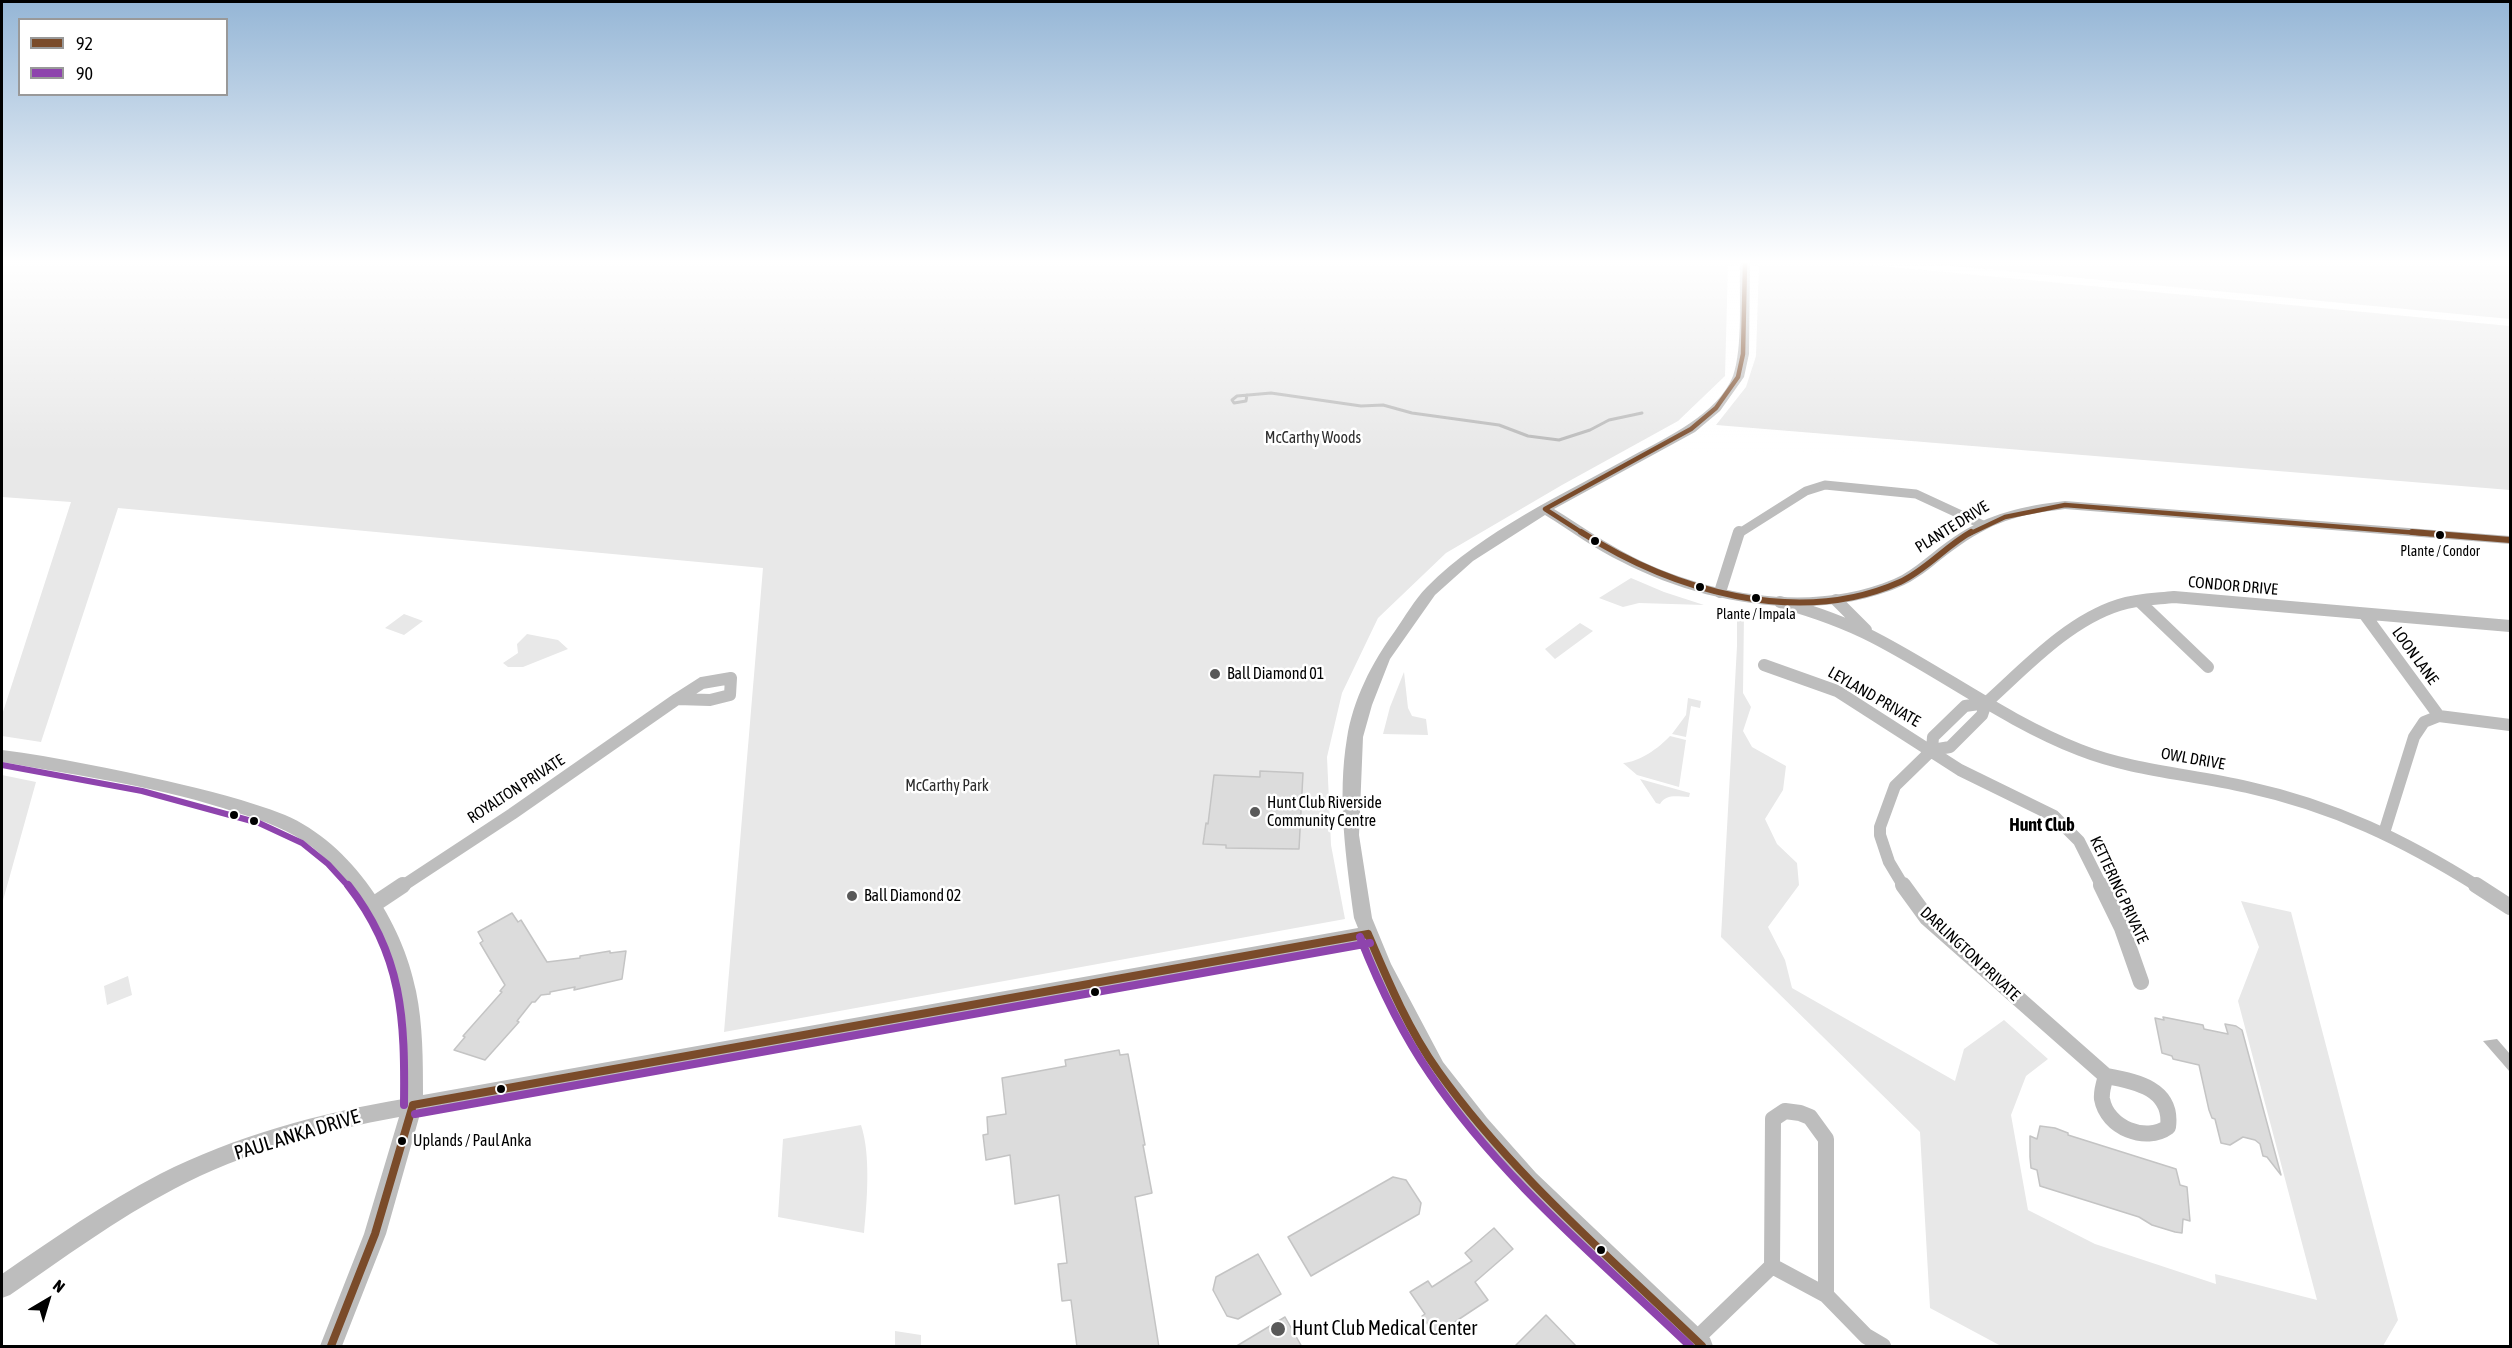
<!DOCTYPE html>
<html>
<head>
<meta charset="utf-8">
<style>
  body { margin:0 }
  #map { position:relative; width:2512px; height:1348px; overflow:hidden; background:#fff; font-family:"Asap Condensed",sans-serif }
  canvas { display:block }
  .frame { position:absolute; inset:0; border:3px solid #000; pointer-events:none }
  .legend { position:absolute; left:18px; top:18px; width:210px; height:78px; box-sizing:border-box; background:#fff; border:2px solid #999; margin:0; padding:8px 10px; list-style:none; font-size:18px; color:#000 }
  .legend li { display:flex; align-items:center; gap:12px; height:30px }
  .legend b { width:30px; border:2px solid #999 }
  .north { position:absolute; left:18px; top:1270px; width:60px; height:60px; -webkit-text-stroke:4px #fff; paint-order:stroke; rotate:38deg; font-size:16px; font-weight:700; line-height:24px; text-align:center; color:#000 }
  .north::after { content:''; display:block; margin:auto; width:21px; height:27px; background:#000; clip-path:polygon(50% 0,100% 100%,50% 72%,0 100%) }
</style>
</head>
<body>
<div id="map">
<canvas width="2512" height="1348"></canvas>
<div class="frame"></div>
<ul class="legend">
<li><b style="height:8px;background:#7a4b2a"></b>92</li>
<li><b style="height:8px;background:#8e44ad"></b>90</li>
</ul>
<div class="north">N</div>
</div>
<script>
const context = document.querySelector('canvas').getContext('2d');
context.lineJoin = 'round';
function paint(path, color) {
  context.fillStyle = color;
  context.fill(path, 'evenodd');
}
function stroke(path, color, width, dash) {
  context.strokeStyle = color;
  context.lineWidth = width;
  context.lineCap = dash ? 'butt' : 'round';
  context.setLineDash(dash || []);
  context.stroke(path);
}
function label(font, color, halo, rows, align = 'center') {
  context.font = font + ' "Asap Condensed",sans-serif';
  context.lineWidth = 5;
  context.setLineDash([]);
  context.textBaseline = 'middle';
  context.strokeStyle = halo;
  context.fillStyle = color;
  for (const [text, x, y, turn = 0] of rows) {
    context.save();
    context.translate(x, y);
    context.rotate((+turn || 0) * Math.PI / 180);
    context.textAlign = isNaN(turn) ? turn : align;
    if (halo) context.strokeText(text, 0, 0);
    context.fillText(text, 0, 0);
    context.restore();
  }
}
paint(new Path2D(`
  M 2,263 L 1728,263 L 1725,376 L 1678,421 L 1562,485 L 1446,553 L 1378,618 L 1342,693 L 1327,757 L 1331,845 L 1345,919 L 724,1032 L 763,568 L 118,508 L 41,742 L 2,736 L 2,715 L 71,502 L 2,497 Z
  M 1759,263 L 1851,263 L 2510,326 L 2510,490 L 1716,425 L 1746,387 L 1756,356 Z
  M 1922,263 L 2510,263 L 2510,319 Z
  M 1631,578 L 1664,592 L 1704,605 L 1639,603 L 1623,607 L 1599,598 Z
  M 1737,609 L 1744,613 L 1743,693 L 1751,707 L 1743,731 L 1752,747 L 1786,766 L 1783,790 L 1765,819 L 1777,844 L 1797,863 L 1799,885 L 1768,927 L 1785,960 L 1792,988 L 1955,1081 L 1964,1049 L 2004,1020 L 2048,1059 L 2026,1076 L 2011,1115 L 2028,1210 L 2095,1244 L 2216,1284 L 2215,1274 L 2317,1300 L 2238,1001 L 2259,947 L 2241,901 L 2291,912 L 2398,1320 L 2383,1346 L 2001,1346 L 1930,1308 L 1920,1132 L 1721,937 L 1737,646 Z
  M 404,614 L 423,621 L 404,635 L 385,628 Z
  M 1580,623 L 1593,631 L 1555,659 L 1545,649 Z
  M 527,634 L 558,640 L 568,649 L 523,667 L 508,667 L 503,663 L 518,653 L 517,644 Z
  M 1404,672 L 1408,708 L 1412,716 L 1426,719 L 1428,735 L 1383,734 L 1390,707 Z
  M 1688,698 L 1701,701 L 1700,708 L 1691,706 L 1686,737 L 1672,734 L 1686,715 Z
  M 1670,736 L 1686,740 L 1679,787 L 1637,775 L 1623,763 C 1639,762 1659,748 1670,736 Z
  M 2,775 L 36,782 L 2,904 Z
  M 1640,779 L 1690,793 L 1689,797 C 1678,797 1667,793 1660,804 L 1656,803 Z
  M 128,976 L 132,995 L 107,1005 L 104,986 Z
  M 861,1125 C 871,1155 867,1201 864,1233 L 778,1217 L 783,1139 Z
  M 895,1331 L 921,1335 L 921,1346 L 895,1346 Z`), '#e8e8e8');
paint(new Path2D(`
  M 2497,1039 L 2510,1054 L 2510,1072 L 2483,1041 Z`), '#bababa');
stroke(new Path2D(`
  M 1247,395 L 1246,401 L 1234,403 L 1232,400 L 1237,396 L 1271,393 L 1361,406 L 1383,405 L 1412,413 L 1499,425 L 1528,436 L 1559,440 L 1590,430 L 1609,420 L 1642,413`), '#bababa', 3);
const building = new Path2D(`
  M 1260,771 L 1303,773 L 1299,849 L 1226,848 L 1226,845 L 1203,844 L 1206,823 L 1208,824 L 1214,775 L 1260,777 Z
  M 512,913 L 518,922 L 521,920 L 547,962 L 580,958 L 580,956 L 610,951 L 610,953 L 626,951 L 622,979 L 574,990 L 575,987 L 550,992 L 550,994 L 541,995 L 535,1002 L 532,1002 L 517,1021 L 519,1022 L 485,1060 L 454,1050 L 465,1037 L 463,1036 L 502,992 L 500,991 L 505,985 L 480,943 L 483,941 L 478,932 Z
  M 2163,1017 L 2203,1025 L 2204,1029 L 2228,1034 L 2225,1024 L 2236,1026 L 2242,1030 L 2281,1175 L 2267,1157 L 2263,1156 L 2260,1144 L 2255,1140 L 2243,1137 L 2230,1145 L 2221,1143 L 2215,1119 L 2212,1118 L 2209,1110 L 2199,1065 L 2173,1059 L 2172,1056 L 2162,1053 L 2155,1018 L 2164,1020 Z
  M 1119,1050 L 1120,1055 L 1128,1054 L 1145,1145 L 1143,1145 L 1152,1193 L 1135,1197 L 1159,1347 L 1077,1347 L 1071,1300 L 1062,1301 L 1058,1264 L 1067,1263 L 1059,1195 L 1015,1204 L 1010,1155 L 986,1160 L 983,1135 L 988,1134 L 987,1117 L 1006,1114 L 1002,1078 L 1066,1066 L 1065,1060 Z
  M 2040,1126 L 2055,1128 L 2068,1133 L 2068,1135 L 2176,1169 L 2180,1185 L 2187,1187 L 2190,1221 L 2183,1219 L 2182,1233 L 2175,1232 L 2152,1225 L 2139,1217 L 2040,1186 L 2037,1170 L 2031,1168 L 2030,1157 L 2030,1136 L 2037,1139 Z
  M 1393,1177 L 1406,1180 L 1421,1203 L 1419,1214 L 1311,1276 L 1288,1237 Z
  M 1494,1228 L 1513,1249 L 1475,1282 L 1488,1300 L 1435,1335 L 1422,1316 L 1425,1314 L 1410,1292 L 1428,1281 L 1432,1287 L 1472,1261 L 1465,1253 Z
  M 1258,1254 L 1281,1294 L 1238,1319 L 1227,1316 L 1213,1290 L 1216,1277 Z
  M 1546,1315 L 1577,1347 L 1514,1347 Z
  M 1285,1317 L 1302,1347 L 1235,1347 Z`);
paint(building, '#dcdcdc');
stroke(building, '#c4c4c4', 1.5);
stroke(new Path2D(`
  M 1738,534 L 1806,491 L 1825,485 L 1916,494 L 1983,525`), '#bdbdbd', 9);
stroke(new Path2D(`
  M 1720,592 L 1739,532
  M 1836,600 L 1866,630
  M 1780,602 C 1812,611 1844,622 1873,637 C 1943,673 2006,721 2080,750 C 2133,771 2192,774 2247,787 C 2334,806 2404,840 2479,887
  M 2140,602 L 2208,667
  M 2365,615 L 2439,716
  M 1764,665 L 1837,691 L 1960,770 L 2054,816 L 2079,841 L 2102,887
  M 731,678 L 730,695 L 710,700 L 677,699 L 702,683 Z
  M 1986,703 C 2025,668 2068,621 2119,605 C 2137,599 2156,599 2174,597 L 2510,626
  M 1932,750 L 1933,737 L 1965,706 L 1986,703
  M 2384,833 L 2414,737 L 2424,722 L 2439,716 L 2510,725
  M 401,887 L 512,814 L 677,699
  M 1904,887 L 1889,862 L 1880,835 L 1880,827 L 1895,786 L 1932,750 L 1950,747 L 1982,715 L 1986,703`), '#bdbdbd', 12);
stroke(new Path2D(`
  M 1903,885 L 1927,918 L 2106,1076
  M 2101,885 L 2122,928 L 2141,982
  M 2476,885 L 2510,907
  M 373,905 L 403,885
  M 2106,1076 C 2136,1081 2173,1089 2168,1127 C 2146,1143 2107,1128 2102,1099 C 2101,1092 2104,1083 2106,1076 Z
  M 1772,1266 L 1826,1295 L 1866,1336 L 1883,1346
  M 1695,1340 L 1772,1266 L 1773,1119 L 1785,1111 L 1800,1113 L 1810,1117 L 1826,1139 L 1826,1295`), '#bdbdbd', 16);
paint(new Path2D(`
  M 1740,263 L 1750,263 L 1749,354 L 1744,377 L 1720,411 L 1695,432 L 1554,509 C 1580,525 1605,543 1633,557 C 1709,595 1812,614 1894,579 C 1915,570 1934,550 1954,537 C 1989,513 2024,506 2065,501 L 2510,536 L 2510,544 L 2065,509 C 2016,515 1993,521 1952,551 C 1937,562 1921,577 1904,585 C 1817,624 1705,605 1622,562 C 1595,549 1571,531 1545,515 L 1473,561 L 1435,595 L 1390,659 L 1372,705 L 1363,737 L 1359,835 L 1372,918 L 1391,964 L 1443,1062 L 1487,1118 L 1536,1173 L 1710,1338 L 1713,1346 L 1686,1346 L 1522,1187 L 1473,1132 L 1429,1074 L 1375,971 L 1364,942 L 420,1114 L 386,1234 L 342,1346 L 320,1346 L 364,1234 L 399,1117 C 322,1131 244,1152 174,1189 C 116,1219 64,1258 10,1295 L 2,1298 L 2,1274 C 53,1239 104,1203 160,1174 C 235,1136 320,1113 403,1099 C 403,1063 405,1024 397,989 C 385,935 356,882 312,847 C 290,830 264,821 238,813 C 162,787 81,776 2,762 L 2,750 C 56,757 113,769 167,781 C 206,790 247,800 285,815 C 351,843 403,922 416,991 C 423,1025 423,1061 423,1095 L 1358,928 L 1354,918 C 1346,858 1337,798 1347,738 C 1353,700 1372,662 1395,631 C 1405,617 1414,600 1427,587 C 1484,530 1562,495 1632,456 C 1666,438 1718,414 1733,376 C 1743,348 1739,294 1740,263 Z`), '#bdbdbd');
stroke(new Path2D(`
  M 1545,509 L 1584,534
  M 1545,509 L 1691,429 L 1716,408 L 1738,377 L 1743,354 L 1745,263
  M 1969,534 L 2005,517 L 2065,505 L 2431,534`), '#7a4b2a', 4.5);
stroke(new Path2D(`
  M 1581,532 C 1672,590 1797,628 1900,582 C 1926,570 1946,546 1971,532
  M 2412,532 L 2510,540`), '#7a4b2a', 6);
stroke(new Path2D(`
  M 1368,934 C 1388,981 1408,1029 1438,1071 C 1512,1175 1611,1258 1702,1346
  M 413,1105 L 1368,934
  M 331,1346 L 375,1234 L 413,1105`), '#7a4b2a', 8);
stroke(new Path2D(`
  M 2,765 L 142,791 L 259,823 L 302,843 L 328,864 L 349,887`), '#8e44ad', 6);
stroke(new Path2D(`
  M 348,885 C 403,955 405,1020 404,1105
  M 1360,937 C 1379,985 1401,1032 1430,1074 C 1501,1179 1600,1260 1690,1346
  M 415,1114 L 1370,943`), '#8e44ad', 8);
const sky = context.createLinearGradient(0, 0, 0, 452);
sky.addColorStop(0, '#95b6d6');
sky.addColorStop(0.58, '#fff');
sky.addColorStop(1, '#ffffff00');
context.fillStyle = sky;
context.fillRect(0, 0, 2512, 452);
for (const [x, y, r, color] of [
  [2440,535,5,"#000"],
  [1595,541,5,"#000"],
  [1700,587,5,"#000"],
  [1756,598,5,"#000"],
  [1215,674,6,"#595959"],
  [1255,812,6,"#595959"],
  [234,815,5,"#000"],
  [254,821,5,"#000"],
  [852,896,6,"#595959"],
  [1095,992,5,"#000"],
  [501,1089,5,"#000"],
  [402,1141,5,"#000"],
  [1601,1250,5,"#000"],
  [1278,1329,8,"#595959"]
]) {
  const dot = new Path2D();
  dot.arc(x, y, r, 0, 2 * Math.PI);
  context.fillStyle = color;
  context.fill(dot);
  stroke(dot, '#fff', 2);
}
label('14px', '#000', '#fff', [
  ["Plante / Condor",2440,552],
  ["Plante / Impala",1756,615]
]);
label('16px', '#2d2d2d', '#fff', [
  ["McCarthy Woods",1313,438],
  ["McCarthy Park",947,786]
]);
label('16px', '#000', '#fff', [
  ["PLANTE DRIVE",1952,527,-32],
  ["CONDOR DRIVE",2233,586,5],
  ["LOON LANE",2415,656,54],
  ["LEYLAND PRIVATE",1874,697,30],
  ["OWL DRIVE",2193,759,10],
  ["ROYALTON PRIVATE",516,789,-33],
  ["KETTERING PRIVATE",2119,890,65],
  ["DARLINGTON PRIVATE",1970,954,43]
]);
label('16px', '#000', '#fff', [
  ["Ball Diamond 01",1227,674],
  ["Hunt Club Riverside",1267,803],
  ["Community Centre",1267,821],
  ["Ball Diamond 02",864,896]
], 'left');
label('16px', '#000', '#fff', [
  ["Uplands / Paul Anka",413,1141]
], 'left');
label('bold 18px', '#000', '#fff', [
  ["Hunt Club",2042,825]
]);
label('20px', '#000', '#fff', [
  ["PAUL ANKA DRIVE",297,1135,-17]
]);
label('20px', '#000', '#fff', [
  ["Hunt Club Medical Center",1292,1329]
], 'left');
</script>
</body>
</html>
